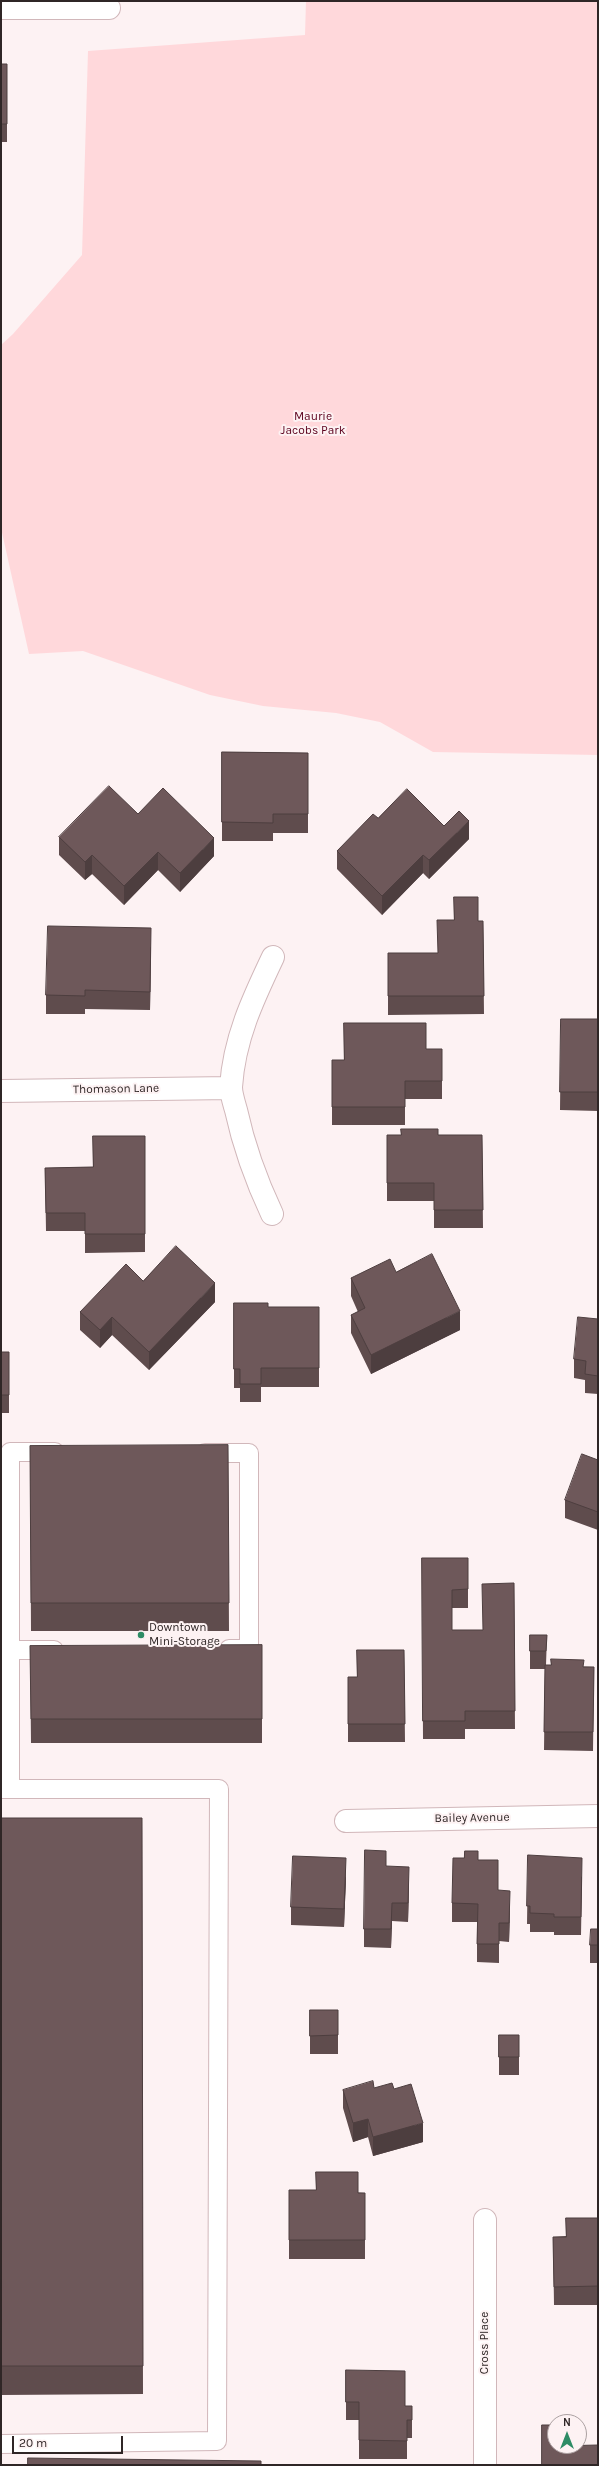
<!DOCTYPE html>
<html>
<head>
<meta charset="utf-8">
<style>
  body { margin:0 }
  #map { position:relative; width:599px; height:2466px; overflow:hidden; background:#fdf2f3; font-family:Karla,sans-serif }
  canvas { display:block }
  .frame { position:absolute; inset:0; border:2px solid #2f2626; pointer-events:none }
  .north { position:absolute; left:547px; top:2414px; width:40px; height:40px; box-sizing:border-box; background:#fdf2f3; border:1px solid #aba0a1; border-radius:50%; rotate:0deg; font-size:11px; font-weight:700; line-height:16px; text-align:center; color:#2f2626 }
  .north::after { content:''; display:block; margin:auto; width:14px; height:18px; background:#2d8c65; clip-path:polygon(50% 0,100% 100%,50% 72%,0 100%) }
  .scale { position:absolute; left:12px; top:2436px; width:111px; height:18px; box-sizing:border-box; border:2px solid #2f2626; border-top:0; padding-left:5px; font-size:12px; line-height:14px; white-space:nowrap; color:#2f2626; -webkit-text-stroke:3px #fdf2f3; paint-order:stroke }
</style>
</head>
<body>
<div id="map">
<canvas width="599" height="2466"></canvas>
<div class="frame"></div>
<div class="north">N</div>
<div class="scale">20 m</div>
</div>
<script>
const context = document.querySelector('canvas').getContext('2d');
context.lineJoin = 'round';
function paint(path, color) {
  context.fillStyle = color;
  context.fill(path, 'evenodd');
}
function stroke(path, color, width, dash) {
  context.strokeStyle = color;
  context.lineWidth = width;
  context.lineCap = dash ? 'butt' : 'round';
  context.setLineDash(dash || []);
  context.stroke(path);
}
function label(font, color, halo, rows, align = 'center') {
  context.font = font + ' Karla,sans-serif';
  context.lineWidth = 4;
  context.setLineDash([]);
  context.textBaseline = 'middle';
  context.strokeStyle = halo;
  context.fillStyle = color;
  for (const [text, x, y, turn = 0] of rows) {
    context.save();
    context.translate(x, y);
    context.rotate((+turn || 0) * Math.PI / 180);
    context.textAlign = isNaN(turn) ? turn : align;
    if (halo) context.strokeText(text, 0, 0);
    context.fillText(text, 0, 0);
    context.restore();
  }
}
paint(new Path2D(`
  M 306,1 L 598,1 L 598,755 L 433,752 L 380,722 L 336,713 L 263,706 L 210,695 L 83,651 L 29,654 L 1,528 L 1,345 L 13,334 L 82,255 L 88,51 L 305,35 Z`), '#ffd8db');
const service = new Path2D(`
  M 205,1453 L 249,1453 L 249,1649 L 229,1649
  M 1,1650 L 54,1650
  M 1,1789 L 219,1789 L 217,2441 L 1,2444
  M 10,1789 L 10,1452 L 55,1452`);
const minor = new Path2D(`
  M 1,8 L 109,8
  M 1,1091 L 231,1088
  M 272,1214 C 256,1180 244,1147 236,1110 C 234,1103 231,1094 231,1087 C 234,1039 253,999 273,957
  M 346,1821 L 598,1816
  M 485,2220 L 485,2465`);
stroke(service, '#d1b7ba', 20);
stroke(minor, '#d1b7ba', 24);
stroke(service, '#fff', 18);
stroke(minor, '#fff', 22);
paint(new Path2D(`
  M 1,64 L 7,64 L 7,142 L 1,142 Z
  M 222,752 L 308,753 L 308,833 L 273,833 L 273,841 L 222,841 Z
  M 138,814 L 214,856 L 180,892 L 158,870 L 124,905 L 92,874 L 85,880 L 59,855 L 59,837 Z
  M 378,818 L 444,826 L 469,839 L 429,879 L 423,873 L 382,915 L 337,869 L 337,851 Z
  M 478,921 L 483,921 L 484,1014 L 388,1015 L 388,953 L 438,953 Z
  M 151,947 L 150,1010 L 85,1009 L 85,1014 L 46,1014 L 46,995 Z
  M 561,1019 L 598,1019 L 598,1111 L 560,1110 Z
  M 426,1049 L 442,1049 L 442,1099 L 405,1099 L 405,1125 L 332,1125 L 332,1060 L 344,1060 Z
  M 387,1135 L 482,1135 L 483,1228 L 434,1228 L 434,1201 L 387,1201 Z
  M 145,1136 L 145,1252 L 85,1253 L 85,1231 L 46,1231 L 45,1168 L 93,1167 Z
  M 396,1272 L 460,1330 L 371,1374 L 351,1333 L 351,1315 L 358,1312 L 351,1296 L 351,1278 Z
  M 143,1281 L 215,1302 L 149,1370 L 112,1335 L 100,1348 L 80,1330 L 80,1312 Z
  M 234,1303 L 268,1307 L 319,1307 L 319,1387 L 261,1387 L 261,1402 L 240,1402 L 240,1388 L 234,1388 Z
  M 598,1319 L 598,1394 L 585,1393 L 585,1380 L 574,1378 L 574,1359 Z
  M 1,1352 L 9,1352 L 9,1413 L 1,1413 Z
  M 228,1445 L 229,1631 L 31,1631 L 30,1446 Z
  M 598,1460 L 598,1530 L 565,1518 L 565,1500 Z
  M 422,1558 L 468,1558 L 468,1608 L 452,1608 L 452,1630 L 483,1630 L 514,1583 L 515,1729 L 465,1729 L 465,1739 L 423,1739 Z
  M 530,1635 L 547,1635 L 546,1665 L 594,1667 L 593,1751 L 544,1750 L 545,1669 L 530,1669 Z
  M 262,1645 L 262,1743 L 31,1743 L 30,1646 Z
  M 357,1650 L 404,1650 L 405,1742 L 348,1742 L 348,1677 L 357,1677 Z
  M 1,1818 L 142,1818 L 143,2394 L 1,2395 Z
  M 528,1855 L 582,1877 L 581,1935 L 554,1935 L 554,1932 L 530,1932 L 530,1924 L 527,1924 Z
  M 478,1860 L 510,1909 L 509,1942 L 499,1941 L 499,1963 L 477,1962 L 477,1922 L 452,1922 L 452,1903 Z
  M 346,1877 L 344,1927 L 291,1925 L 291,1907 Z
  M 409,1885 L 408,1922 L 392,1921 L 391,1948 L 364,1947 L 364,1929 Z
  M 598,1929 L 598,1963 L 590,1963 L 590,1945 Z
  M 310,2010 L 338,2010 L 338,2054 L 310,2054 Z
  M 519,2035 L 519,2075 L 499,2075 L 499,2057 Z
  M 374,2088 L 394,2089 L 423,2142 L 373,2156 L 368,2137 L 353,2142 L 343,2108 L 343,2090 Z
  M 289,2190 L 316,2190 L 365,2193 L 365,2259 L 289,2259 Z
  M 566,2218 L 598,2218 L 598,2305 L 554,2305 L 553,2237 L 566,2236 Z
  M 346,2370 L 405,2406 L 412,2406 L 412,2438 L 407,2438 L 407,2459 L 359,2459 L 359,2420 L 346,2420 Z`), '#5f4c4d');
paint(new Path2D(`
  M 469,821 L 469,839 L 429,879 L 429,860 Z
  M 214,838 L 214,856 L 180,892 L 180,873 Z
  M 158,852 L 158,870 L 124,905 L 124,886 Z
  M 92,855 L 92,874 L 85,880 L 85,862 Z
  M 423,855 L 423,873 L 382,915 L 382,896 Z
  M 151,928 L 151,947 L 150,1010 L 150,992 Z
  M 215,1283 L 215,1302 L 149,1370 L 149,1352 Z
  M 460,1311 L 460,1330 L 371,1374 L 371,1355 Z
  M 112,1317 L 112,1335 L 100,1348 L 100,1330 Z
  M 346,1858 L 346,1877 L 344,1927 L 344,1909 Z
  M 409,1867 L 409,1885 L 408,1922 L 408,1903 Z
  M 510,1891 L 510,1909 L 509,1942 L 509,1923 Z
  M 392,1903 L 392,1921 L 391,1948 L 391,1929 Z
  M 368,2119 L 368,2137 L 353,2142 L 353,2123 Z
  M 423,2123 L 423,2142 L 373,2156 L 373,2137 Z`), '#4d3e3f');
const building = new Path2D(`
  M 1,64 L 7,64 L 7,124 L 1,124 Z
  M 222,752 L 308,753 L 308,814 L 273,814 L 273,823 L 222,822 Z
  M 109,786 L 138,814 L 163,788 L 214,838 L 180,873 L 158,852 L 124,886 L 92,855 L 85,862 L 59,837 Z
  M 407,789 L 444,826 L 459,811 L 469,821 L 429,860 L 423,855 L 382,896 L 337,851 L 373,814 L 378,818 Z
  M 454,897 L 478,897 L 478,921 L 483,921 L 484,996 L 388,996 L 388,953 L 438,953 L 437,920 L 454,920 Z
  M 48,926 L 151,928 L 150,992 L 85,990 L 85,996 L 46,995 Z
  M 561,1019 L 598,1019 L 598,1092 L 560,1092 Z
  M 344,1023 L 426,1023 L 426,1049 L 442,1049 L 442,1081 L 405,1081 L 405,1107 L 332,1107 L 332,1060 L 344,1060 Z
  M 401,1129 L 438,1129 L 438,1135 L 482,1135 L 483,1210 L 434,1210 L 434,1183 L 387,1183 L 387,1135 L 401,1135 Z
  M 93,1136 L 145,1136 L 145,1234 L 85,1234 L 85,1213 L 46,1213 L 45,1168 L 93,1167 Z
  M 176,1246 L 215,1283 L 149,1352 L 112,1317 L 100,1330 L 80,1312 L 126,1264 L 143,1281 Z
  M 432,1254 L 460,1311 L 371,1355 L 351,1315 L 365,1308 L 351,1278 L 390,1259 L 396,1272 Z
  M 234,1303 L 268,1303 L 268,1307 L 319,1307 L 319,1368 L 261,1368 L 261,1384 L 240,1384 L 240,1369 L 234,1369 Z
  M 578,1317 L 598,1319 L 598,1376 L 585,1374 L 586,1361 L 574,1359 Z
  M 1,1352 L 9,1352 L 9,1395 L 1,1395 Z
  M 228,1445 L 229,1603 L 31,1603 L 30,1446 Z
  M 582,1454 L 598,1460 L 598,1512 L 565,1500 Z
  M 422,1558 L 468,1558 L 468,1589 L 452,1590 L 452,1630 L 483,1630 L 482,1584 L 514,1583 L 515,1711 L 465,1711 L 465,1721 L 423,1721 Z
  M 530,1635 L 547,1635 L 546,1651 L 530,1651 Z
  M 262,1645 L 262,1719 L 31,1719 L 30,1646 Z
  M 357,1650 L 404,1650 L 405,1724 L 348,1724 L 348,1677 L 357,1677 Z
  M 551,1659 L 584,1660 L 583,1667 L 594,1667 L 593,1732 L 544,1732 L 545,1665 L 551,1665 Z
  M 1,1818 L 142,1818 L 143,2366 L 1,2366 Z
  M 365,1850 L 386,1851 L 386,1866 L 409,1867 L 408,1903 L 392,1903 L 391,1929 L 364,1929 Z
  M 465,1851 L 478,1851 L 478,1860 L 498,1860 L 498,1890 L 510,1891 L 509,1923 L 499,1923 L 499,1944 L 477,1944 L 478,1904 L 452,1903 L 453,1858 L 464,1858 Z
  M 528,1855 L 582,1858 L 581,1917 L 554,1917 L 554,1914 L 530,1913 L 530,1906 L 527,1906 Z
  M 293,1856 L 346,1858 L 344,1909 L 291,1907 Z
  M 591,1929 L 598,1929 L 598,1945 L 590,1945 Z
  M 310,2010 L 338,2010 L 338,2035 L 310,2036 Z
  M 499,2035 L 519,2035 L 519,2057 L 499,2057 Z
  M 373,2081 L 374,2088 L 392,2083 L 394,2089 L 411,2084 L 423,2123 L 373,2137 L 368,2119 L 353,2123 L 343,2090 Z
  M 316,2172 L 358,2172 L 358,2193 L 365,2193 L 365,2240 L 289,2240 L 289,2190 L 316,2190 Z
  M 566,2218 L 598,2218 L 598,2286 L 554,2287 L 553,2237 L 566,2237 Z
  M 346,2370 L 405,2371 L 405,2406 L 412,2406 L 412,2420 L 407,2420 L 407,2441 L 359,2440 L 359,2402 L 346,2402 Z
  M 542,2425 L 555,2425 L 555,2446 L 598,2445 L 598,2465 L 542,2465 Z
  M 28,2458 L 261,2461 L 261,2465 L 28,2465 Z`);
paint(building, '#6e585a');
stroke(building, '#4d3e3f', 1);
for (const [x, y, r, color] of [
  [141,1635,4,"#2d8c65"]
]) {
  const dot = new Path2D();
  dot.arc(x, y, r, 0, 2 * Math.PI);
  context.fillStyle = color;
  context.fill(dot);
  stroke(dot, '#fdf2f3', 1.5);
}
label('12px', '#5b001c', '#fdf2f3', [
  ["Maurie",313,417],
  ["Jacobs Park",313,431]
]);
label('12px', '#2f2626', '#fdf2f3', [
  ["Thomason Lane",116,1089,-1],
  ["Bailey Avenue",472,1818,-1],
  ["Cross Place",485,2343,-90]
]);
label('12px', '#2f2626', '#fdf2f3', [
  ["Downtown",149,1628],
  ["Mini-Storage",149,1642]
], 'left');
</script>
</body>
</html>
